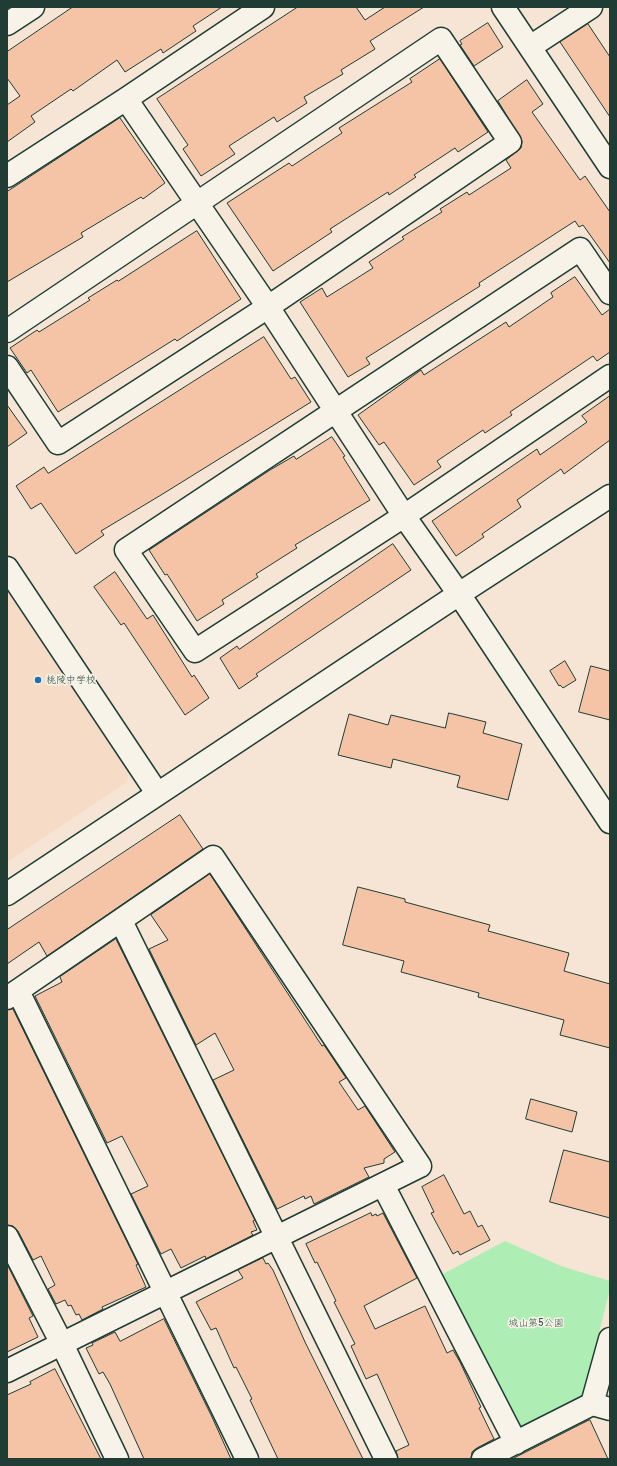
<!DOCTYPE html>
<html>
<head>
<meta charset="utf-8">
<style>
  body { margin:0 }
  #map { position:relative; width:617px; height:1466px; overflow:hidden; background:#f6e5d4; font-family:Pangolin,sans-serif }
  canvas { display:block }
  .frame { position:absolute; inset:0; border:8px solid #1f3d34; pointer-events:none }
</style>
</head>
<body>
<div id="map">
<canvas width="617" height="1466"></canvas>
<div class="frame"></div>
</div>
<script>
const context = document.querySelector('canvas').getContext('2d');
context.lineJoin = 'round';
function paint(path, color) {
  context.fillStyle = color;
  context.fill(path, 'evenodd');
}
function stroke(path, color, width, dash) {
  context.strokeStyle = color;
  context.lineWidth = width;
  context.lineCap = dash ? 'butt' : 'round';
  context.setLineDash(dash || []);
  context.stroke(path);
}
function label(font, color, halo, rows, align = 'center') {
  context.font = font + ' Pangolin,"Klee One",sans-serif';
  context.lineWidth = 3;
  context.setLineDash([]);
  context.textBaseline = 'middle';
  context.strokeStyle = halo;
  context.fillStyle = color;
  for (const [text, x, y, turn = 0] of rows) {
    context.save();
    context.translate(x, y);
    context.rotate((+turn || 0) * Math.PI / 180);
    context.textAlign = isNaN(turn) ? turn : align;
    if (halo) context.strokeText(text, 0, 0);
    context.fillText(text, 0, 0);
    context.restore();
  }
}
paint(new Path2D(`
  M 7,588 L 129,772 L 127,782 L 7,862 Z`), '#f6dbc6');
paint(new Path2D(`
  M 505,1241 L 561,1266 L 610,1281 L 610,1289 L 583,1397 L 521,1432 L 441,1275 Z`), '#aeeeb5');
const building = new Path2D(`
  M 73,7 L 222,7 L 193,26 L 196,31 L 163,53 L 161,49 L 125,72 L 117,60 L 73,91 L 71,89 L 31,116 L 35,122 L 7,142 L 7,105 L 20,96 L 7,78 L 7,52 Z
  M 298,7 L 356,7 L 365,20 L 385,7 L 424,7 L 370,41 L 375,49 L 341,70 L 343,74 L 304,97 L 307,103 L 277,122 L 274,117 L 229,146 L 235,154 L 201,176 L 183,149 L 188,145 L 157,99 Z
  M 488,23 L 503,47 L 474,66 L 460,45 L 462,44 L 460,41 Z
  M 588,24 L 610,57 L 610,117 L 560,42 Z
  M 440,59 L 488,132 L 458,152 L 455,148 L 414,175 L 416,177 L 389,195 L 388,192 L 330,229 L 332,232 L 273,271 L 227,203 L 289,163 L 292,166 L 342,133 L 339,128 L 412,82 L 410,79 Z
  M 527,80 L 543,104 L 532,112 L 580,180 L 585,176 L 610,212 L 610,263 L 583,225 L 579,227 L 575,221 L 479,283 L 480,286 L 366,358 L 370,364 L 348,377 L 300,302 L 322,288 L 327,297 L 373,268 L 369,262 L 404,239 L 402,237 L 442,212 L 440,209 L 467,192 L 469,195 L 511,168 L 506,160 L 521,148 L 522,141 L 498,101 Z
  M 120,118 L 165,183 L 143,199 L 141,197 L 81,233 L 83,237 L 7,282 L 7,192 Z
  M 197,231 L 241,299 L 177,341 L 175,339 L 58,412 L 31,370 L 27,373 L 10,348 L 37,330 L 39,332 L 90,300 L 88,298 L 117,280 L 118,281 Z
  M 575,277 L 602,315 L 610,309 L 610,352 L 597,361 L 593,356 L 510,412 L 512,415 L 485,433 L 483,430 L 437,461 L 441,467 L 414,485 L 384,442 L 379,445 L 358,415 L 421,370 L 424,375 L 506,322 L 509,327 L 553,297 L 551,293 Z
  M 264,337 L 291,379 L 295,377 L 311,402 L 161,495 L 101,531 L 104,535 L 76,554 L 41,503 L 31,509 L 16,486 L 44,467 L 48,473 Z
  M 610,396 L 610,440 L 564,474 L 561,469 L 517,500 L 521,507 L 482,534 L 484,537 L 456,556 L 432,521 L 537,449 L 540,455 L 587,422 L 582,416 Z
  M 7,405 L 27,433 L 7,447 Z
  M 332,437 L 345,456 L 343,457 L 370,500 L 295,545 L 297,548 L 256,574 L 258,577 L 222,600 L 224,604 L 197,621 L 167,574 L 165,575 L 149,550 L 270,470 L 294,456 L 296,459 Z
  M 393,544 L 411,570 L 256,674 L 258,676 L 239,689 L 220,658 L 237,646 L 239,649 Z
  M 115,572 L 147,619 L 153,615 L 192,677 L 194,675 L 209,698 L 185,715 L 124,623 L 121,625 L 94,587 Z
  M 565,661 L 576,680 L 563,688 L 560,685 L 559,686 L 550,671 Z
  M 591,666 L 610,671 L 610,720 L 579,712 Z
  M 449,713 L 486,722 L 483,733 L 522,744 L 508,800 L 457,787 L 460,776 L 393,759 L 391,768 L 338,755 L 349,714 L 388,725 L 391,715 L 445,728 Z
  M 180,815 L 203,849 L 47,956 L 39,942 L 7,964 L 7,930 Z
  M 210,874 L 322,1046 L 324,1045 L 346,1078 L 339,1082 L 358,1110 L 365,1106 L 395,1152 L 384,1159 L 384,1163 L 364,1168 L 369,1177 L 314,1204 L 311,1196 L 305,1199 L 304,1196 L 277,1209 L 213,1080 L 234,1070 L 215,1033 L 196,1045 L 149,949 L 168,940 L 151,915 Z
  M 358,887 L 405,899 L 405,902 L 490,925 L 488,931 L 569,953 L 564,971 L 610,984 L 610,1048 L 560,1035 L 564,1020 L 478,997 L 479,993 L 401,972 L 404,961 L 343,945 Z
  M 116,939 L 255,1220 L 253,1221 L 257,1230 L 251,1232 L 253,1235 L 206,1259 L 205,1256 L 181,1268 L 171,1249 L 161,1254 L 131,1194 L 148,1186 L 122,1136 L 107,1143 L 35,996 L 62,982 L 60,977 Z
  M 13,1009 L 138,1264 L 136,1265 L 146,1287 L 102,1307 L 103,1309 L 82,1320 L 79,1314 L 76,1315 L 71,1305 L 68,1306 L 65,1300 L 56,1304 L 48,1289 L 55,1285 L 41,1256 L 33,1260 L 18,1231 L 13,1226 L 7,1225 L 7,1010 Z
  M 531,1099 L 577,1112 L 572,1132 L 526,1119 Z
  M 564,1150 L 610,1162 L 610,1218 L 550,1202 Z
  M 444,1175 L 464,1214 L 470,1211 L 478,1227 L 482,1225 L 490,1240 L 460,1255 L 458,1251 L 453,1254 L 431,1213 L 434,1212 L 422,1187 Z
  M 371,1213 L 372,1216 L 376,1214 L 377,1216 L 383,1213 L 417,1278 L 364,1306 L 375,1329 L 425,1306 L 447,1353 L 453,1350 L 460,1362 L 481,1407 L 479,1408 L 494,1439 L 477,1448 L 472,1452 L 471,1459 L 398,1459 L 396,1451 L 409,1445 L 377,1374 L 366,1379 L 351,1346 L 355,1344 L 334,1302 L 336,1301 L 317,1262 L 315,1263 L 306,1244 Z
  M 263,1258 L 266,1264 L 268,1263 L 273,1270 L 305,1342 L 363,1459 L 278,1459 L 250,1400 L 252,1399 L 236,1367 L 234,1368 L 216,1328 L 211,1330 L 196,1302 L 243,1278 L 238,1270 Z
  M 7,1264 L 33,1316 L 29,1318 L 38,1337 L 7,1352 Z
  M 164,1319 L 212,1417 L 231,1459 L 144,1459 L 110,1384 L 103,1372 L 99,1374 L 86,1348 L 93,1345 L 92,1343 L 115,1332 L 120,1341 Z
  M 55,1369 L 101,1459 L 7,1459 L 7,1395 L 31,1384 L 30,1382 Z
  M 590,1420 L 608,1459 L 512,1459 L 579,1425 Z`);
paint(building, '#f5c3a6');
stroke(building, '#1f3d34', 1);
const minor = new Path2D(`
  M 503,7 L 610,167
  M 7,24 L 33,7
  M 530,47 L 591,7
  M 126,99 L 268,307 L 404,516 L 459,594 L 610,822
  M 7,176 L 126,99 L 263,7
  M 610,293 L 580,249 L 126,550 L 195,651 L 404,516 L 610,376
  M 7,331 L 441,39 L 510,142 L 268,307 L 58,443 L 7,367
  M 7,568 L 157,793
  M 7,894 L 459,594 L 610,496
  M 121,921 L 386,1459
  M 18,991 L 247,1459
  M 7,998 L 213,857 L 420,1166 L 7,1371
  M 383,1185 L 516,1443
  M 7,1237 L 62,1344 L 117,1459
  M 592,1404 L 610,1339
  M 483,1459 L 592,1404 L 610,1409`);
stroke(minor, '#1f3d34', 25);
stroke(minor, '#f7f3e8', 22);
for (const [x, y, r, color] of [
  [38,680,4,"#1f6fb2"]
]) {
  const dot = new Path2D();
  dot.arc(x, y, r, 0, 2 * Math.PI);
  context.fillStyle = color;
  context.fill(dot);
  stroke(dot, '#f7f3e8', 1.5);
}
label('10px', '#1f3d34', '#f7f3e8', [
  ["桃陵中学校",46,680]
], 'left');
label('10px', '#345847', '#f7f3e8', [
  ["城山第5公園",536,1323]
]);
</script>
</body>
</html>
